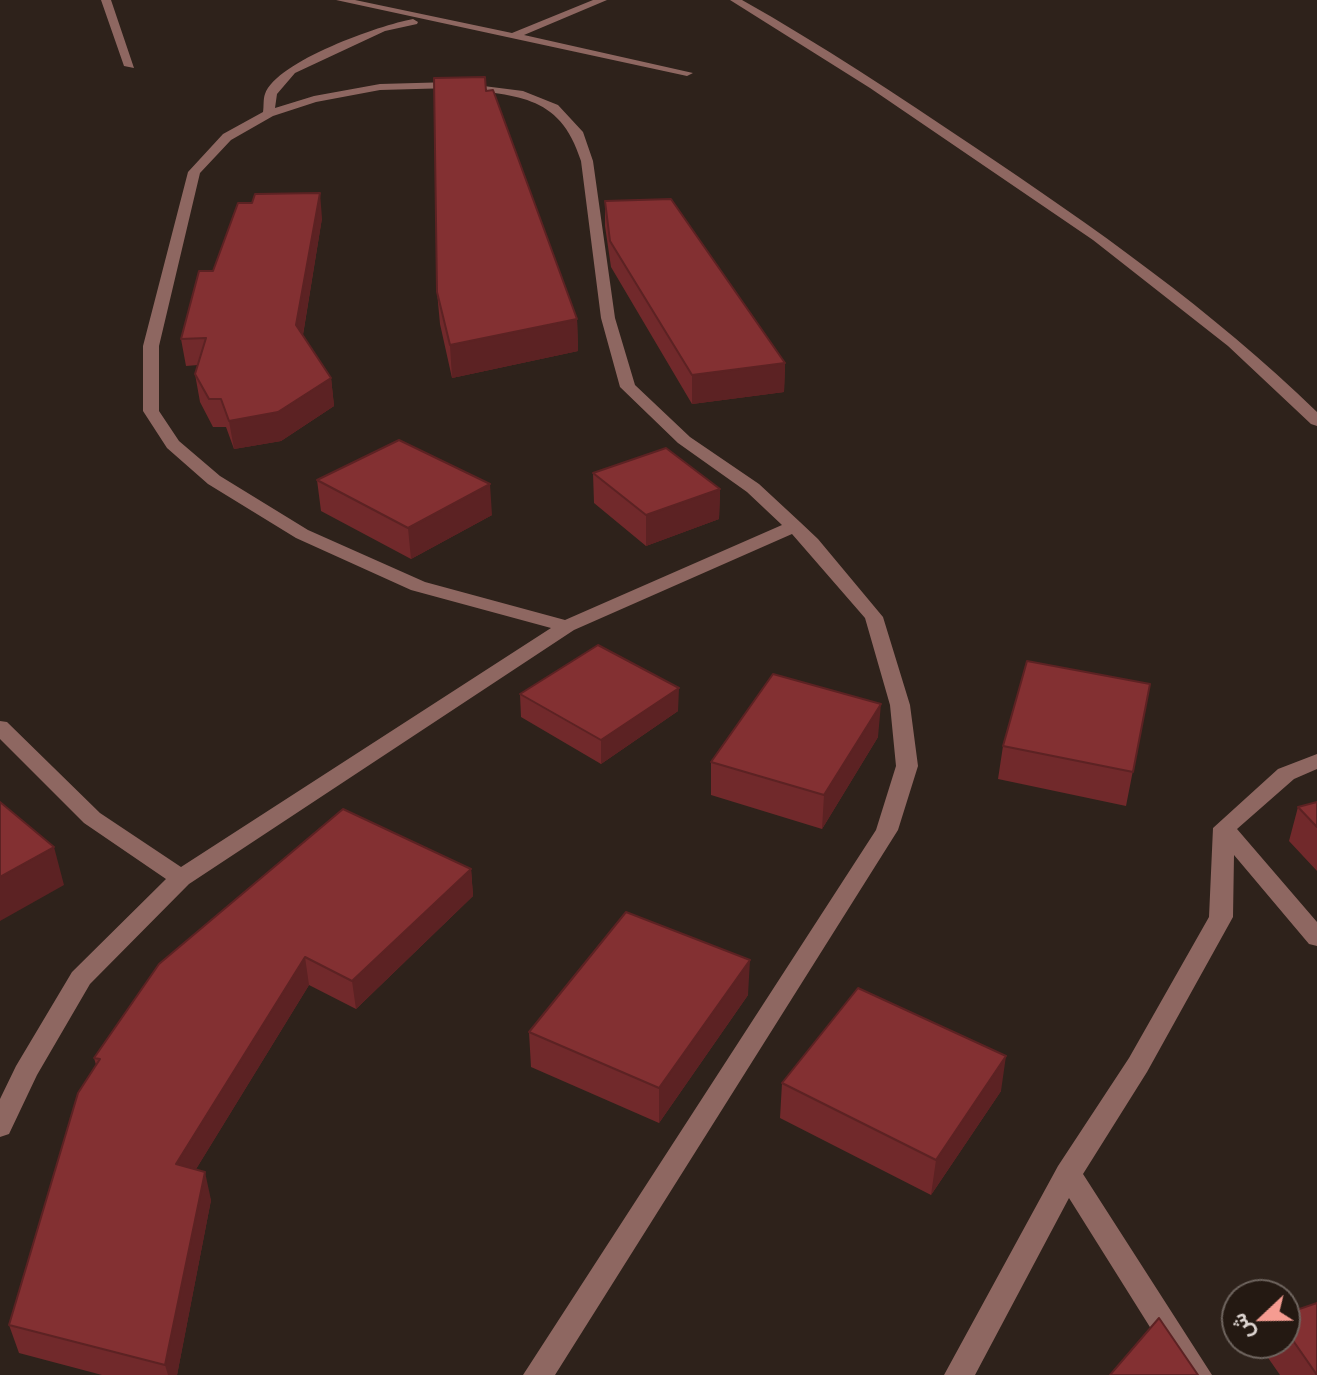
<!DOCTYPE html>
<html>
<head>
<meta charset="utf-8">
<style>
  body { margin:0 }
  #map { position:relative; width:1317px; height:1375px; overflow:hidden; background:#2e221b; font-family:"Noto Serif",Vazirmatn,serif }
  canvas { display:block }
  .north { position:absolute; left:1221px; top:1279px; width:80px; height:80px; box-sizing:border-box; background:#241912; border:2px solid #6e645e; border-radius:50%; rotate:248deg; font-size:22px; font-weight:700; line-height:32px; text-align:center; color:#ddd5d1 }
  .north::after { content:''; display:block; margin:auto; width:28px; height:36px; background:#f59c91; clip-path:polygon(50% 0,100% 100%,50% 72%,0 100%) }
</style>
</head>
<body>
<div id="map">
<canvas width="1317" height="1375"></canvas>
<div class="north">ش</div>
</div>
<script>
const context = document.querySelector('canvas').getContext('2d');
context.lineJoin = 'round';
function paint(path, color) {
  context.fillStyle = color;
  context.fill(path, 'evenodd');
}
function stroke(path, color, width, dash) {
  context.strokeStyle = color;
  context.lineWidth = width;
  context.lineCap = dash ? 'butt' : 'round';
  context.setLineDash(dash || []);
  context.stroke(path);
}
paint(new Path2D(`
  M 101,0 L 111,0 L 134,68 L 124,66 Z
  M 336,0 L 355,0 L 512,33 L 593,0 L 607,0 L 524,35 L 693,73 L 687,76 Z
  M 730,0 L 742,0 C 822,45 897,95 973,146 C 1094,227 1212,310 1317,412 L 1317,426 L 1311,424 L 1228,346 L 1093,240 L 870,88 Z
  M 413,19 L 418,22 L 417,24 L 385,31 L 295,73 L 277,94 L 275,108 L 314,96 L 380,84 L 452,82 L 523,91 L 558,105 L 583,132 L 593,161 L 615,318 L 635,385 L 690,437 L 759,484 L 800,522 L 818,539 L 883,617 L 910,705 L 918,766 L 898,830 L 555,1375 L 523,1375 L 876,830 L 896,766 L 890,705 L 865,618 L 792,534 L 574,630 L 189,884 L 90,984 L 37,1075 L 9,1134 L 0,1137 L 0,1099 L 16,1066 L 72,972 L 166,879 L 84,823 L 0,739 L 0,721 L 7,722 L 100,813 L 181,867 L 551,628 L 411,590 L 296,538 L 208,484 L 167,448 L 143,411 L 143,346 L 188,172 L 223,134 L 263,112 C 264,107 263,99 265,94 C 277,61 380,25 413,19 ZM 452,88 C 513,96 560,92 581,161 L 601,318 L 620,387 L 678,443 L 747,492 L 782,525 L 565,620 L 425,582 L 308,530 L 220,476 L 179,441 L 159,411 L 159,346 L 200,173 L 231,140 L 273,116 L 316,102 L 380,90 Z
  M 1317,754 L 1317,769 L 1294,779 L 1237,829 L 1317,922 L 1317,946 L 1309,944 L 1234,855 L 1233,917 L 1147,1072 L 1083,1174 L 1212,1375 L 1180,1375 L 1069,1198 L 975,1375 L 944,1375 L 1058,1166 L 1129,1058 L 1209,917 L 1213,828 L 1278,769 Z`), '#8e6761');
paint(new Path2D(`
  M 486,91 L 577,319 L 578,351 L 452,378 L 440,324 L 437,292 Z
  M 605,201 L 785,363 L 784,392 L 692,404 L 611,267 L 605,226 Z
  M 322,218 L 303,335 L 331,378 L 334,406 L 281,441 L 234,449 L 226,427 L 213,427 L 200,402 L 195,374 L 198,365 L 186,366 L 181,339 L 213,271 Z
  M 593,473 L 720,489 L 719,519 L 646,546 L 594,503 Z
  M 317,480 L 492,515 L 411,559 L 321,511 Z
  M 1150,684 L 1126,806 L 998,779 L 1003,746 Z
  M 520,694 L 678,711 L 601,764 L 521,717 Z
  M 878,737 L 822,829 L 711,795 L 711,762 Z
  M 1317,802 L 1317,871 L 1289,841 L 1298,807 Z
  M 471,869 L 473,896 L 356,1009 L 309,985 L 196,1169 L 211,1200 L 177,1375 L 102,1375 L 19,1353 L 9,1325 L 96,1065 L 94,1058 Z
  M 748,995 L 659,1123 L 531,1067 L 529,1032 Z
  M 782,1083 L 1001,1091 L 931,1195 L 780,1118 Z
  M 1285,1314 L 1317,1375 L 1280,1375 L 1264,1352 L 1268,1343 L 1285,1343 Z`), '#71292b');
paint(new Path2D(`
  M 320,193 L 322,218 L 300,352 L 296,325 Z
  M 577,319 L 578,351 L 452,378 L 450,345 Z
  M 785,363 L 784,392 L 692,404 L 692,375 Z
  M 331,378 L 334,406 L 281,441 L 234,449 L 229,421 Z
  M 490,484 L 492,515 L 411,559 L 408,528 Z
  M 720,489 L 719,519 L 646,546 L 646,515 Z
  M 679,688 L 678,711 L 601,764 L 601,740 Z
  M 881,704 L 878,737 L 822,829 L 824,795 Z
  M 54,847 L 64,885 L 0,921 L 0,877 Z
  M 471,869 L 473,896 L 356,1009 L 352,981 Z
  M 305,957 L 309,985 L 182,1192 L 176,1164 Z
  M 750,960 L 748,995 L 659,1123 L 659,1088 Z
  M 1006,1056 L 1001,1091 L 931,1195 L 936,1160 Z
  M 205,1172 L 211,1200 L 177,1375 L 168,1375 L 165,1365 Z`), '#5c2223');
const building = new Path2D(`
  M 485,77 L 486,91 L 493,90 L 577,319 L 450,345 L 437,292 L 434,78 Z
  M 320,193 L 296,325 L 331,378 L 278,412 L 229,421 L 221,399 L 209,399 L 195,374 L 206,338 L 181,339 L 199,271 L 213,271 L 238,203 L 252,203 L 255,194 Z
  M 671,199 L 785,363 L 692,375 L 610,241 L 605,201 Z
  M 399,440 L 490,484 L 408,528 L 317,480 Z
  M 666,448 L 720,489 L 646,515 L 593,473 Z
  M 598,645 L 679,688 L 601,740 L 520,694 Z
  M 1027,661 L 1150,684 L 1133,772 L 1003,746 Z
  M 773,674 L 881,704 L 824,795 L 711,762 Z
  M 0,802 L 54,847 L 0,877 Z
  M 1317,802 L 1317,827 L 1298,807 Z
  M 343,809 L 471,869 L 352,981 L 305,957 L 176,1164 L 205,1172 L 165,1365 L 9,1325 L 78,1093 L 100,1059 L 94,1058 L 159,964 Z
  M 626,912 L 750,960 L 659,1088 L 529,1032 Z
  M 858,988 L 1006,1056 L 936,1160 L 782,1083 Z
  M 1317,1303 L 1317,1375 L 1285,1329 L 1285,1314 Z
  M 1159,1318 L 1198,1375 L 1110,1375 Z`);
paint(building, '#833032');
stroke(building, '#5c2223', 2);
</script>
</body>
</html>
